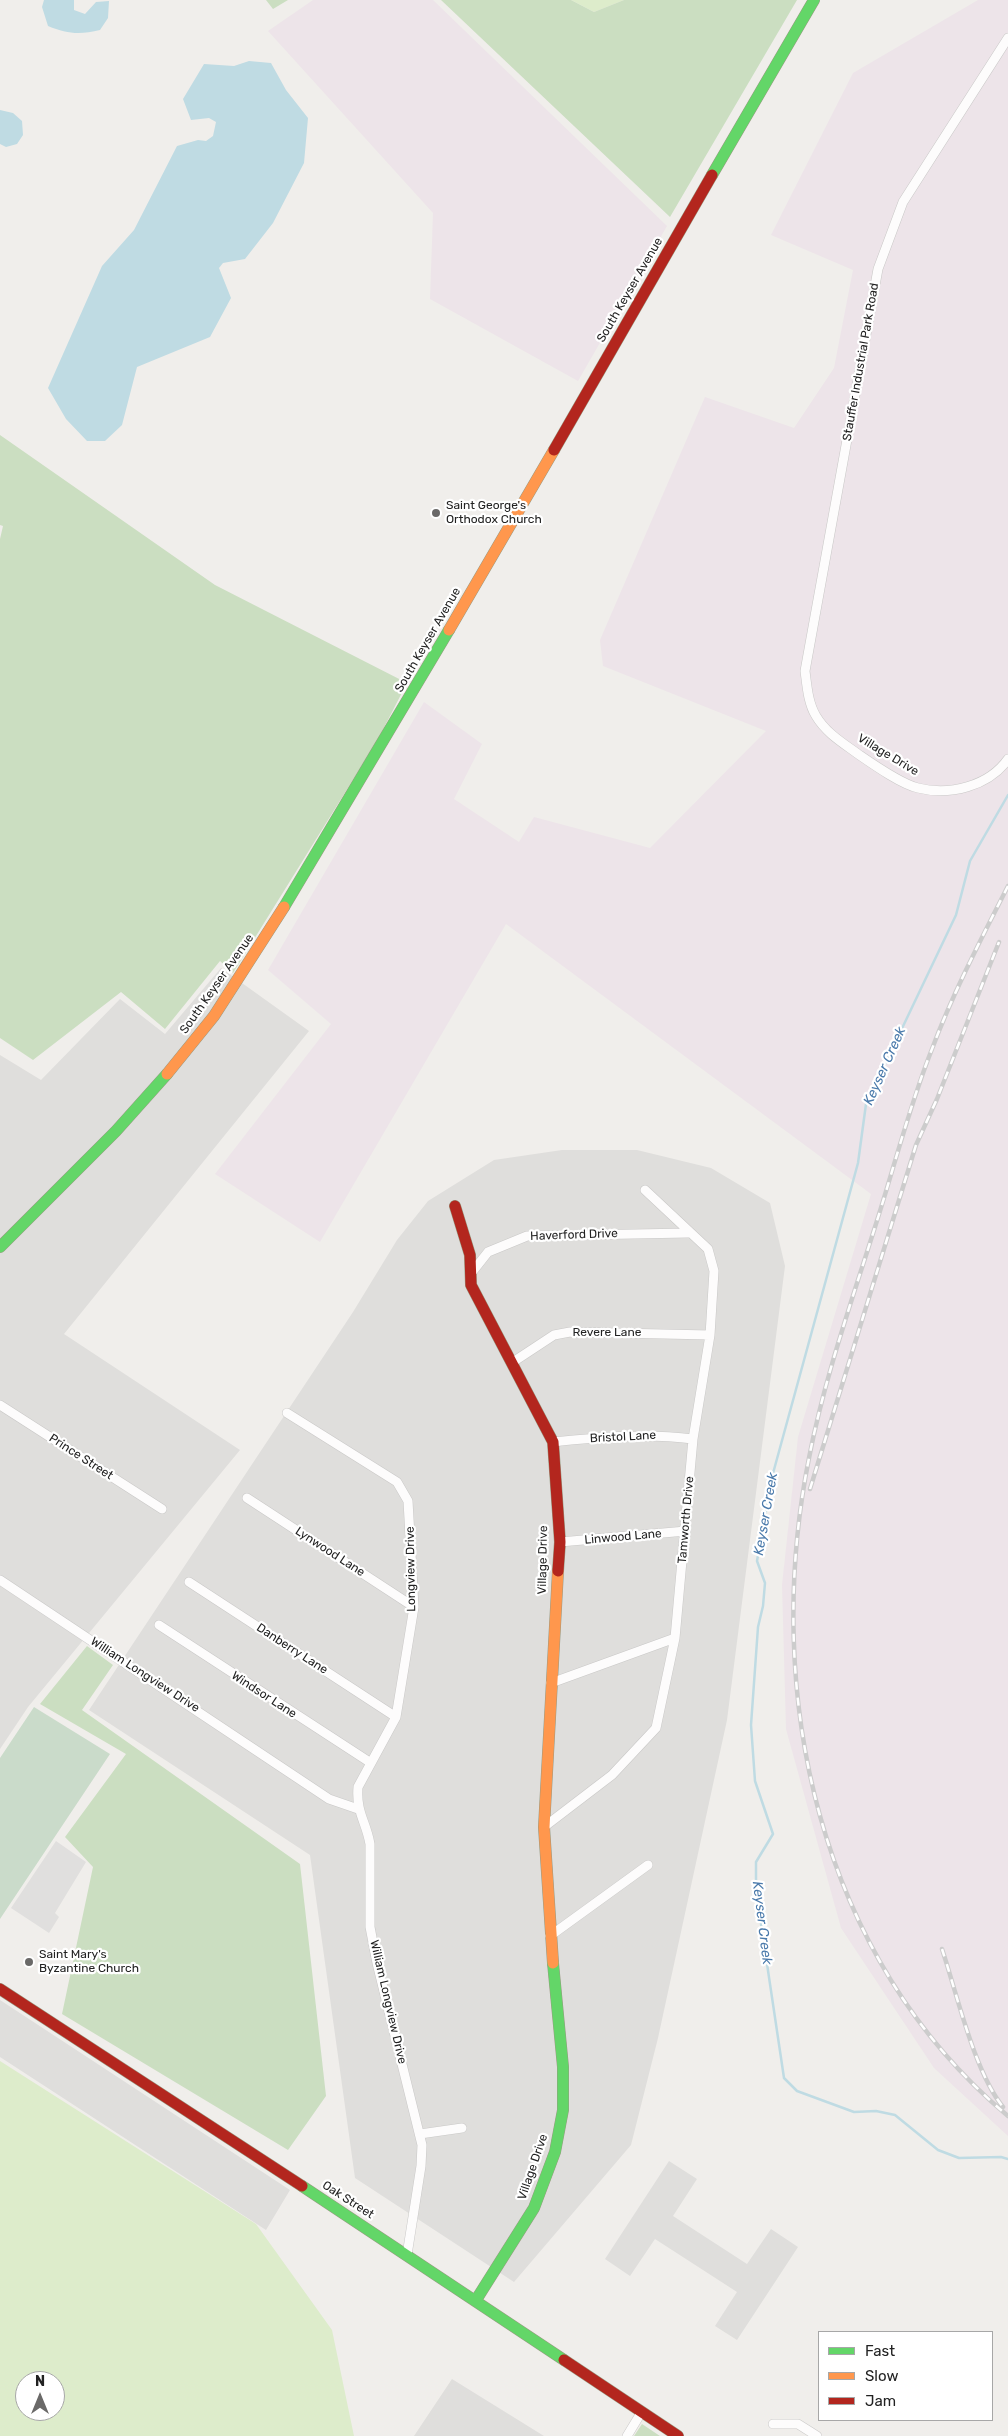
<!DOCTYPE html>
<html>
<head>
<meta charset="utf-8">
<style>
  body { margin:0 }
  #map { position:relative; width:1008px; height:2436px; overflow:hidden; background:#f0eeeb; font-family:Rubik,sans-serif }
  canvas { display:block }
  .legend { position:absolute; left:818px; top:2331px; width:175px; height:90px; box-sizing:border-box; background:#fff; border:1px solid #a7a7a7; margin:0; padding:6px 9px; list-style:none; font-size:15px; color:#222 }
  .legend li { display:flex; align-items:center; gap:10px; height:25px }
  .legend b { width:25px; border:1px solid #a7a7a7 }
  .north { position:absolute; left:15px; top:2371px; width:50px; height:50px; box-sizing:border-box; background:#fff; border:1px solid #a7a7a7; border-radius:50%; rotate:0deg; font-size:14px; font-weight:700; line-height:20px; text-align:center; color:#222 }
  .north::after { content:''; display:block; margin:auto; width:18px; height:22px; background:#6a6968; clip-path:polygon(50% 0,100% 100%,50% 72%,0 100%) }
</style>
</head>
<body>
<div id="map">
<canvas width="1008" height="2436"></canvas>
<ul class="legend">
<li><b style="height:6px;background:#63d668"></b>Fast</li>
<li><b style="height:6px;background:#ff974d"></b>Slow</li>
<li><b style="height:6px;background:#b3261e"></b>Jam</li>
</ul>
<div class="north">N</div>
</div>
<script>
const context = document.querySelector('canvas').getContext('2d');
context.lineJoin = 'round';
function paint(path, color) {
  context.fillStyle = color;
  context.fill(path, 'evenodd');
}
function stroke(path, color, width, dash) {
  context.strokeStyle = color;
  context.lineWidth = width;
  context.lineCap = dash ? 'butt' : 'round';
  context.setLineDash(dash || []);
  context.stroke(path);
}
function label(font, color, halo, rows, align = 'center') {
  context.font = font + ' Rubik,sans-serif';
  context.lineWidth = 4.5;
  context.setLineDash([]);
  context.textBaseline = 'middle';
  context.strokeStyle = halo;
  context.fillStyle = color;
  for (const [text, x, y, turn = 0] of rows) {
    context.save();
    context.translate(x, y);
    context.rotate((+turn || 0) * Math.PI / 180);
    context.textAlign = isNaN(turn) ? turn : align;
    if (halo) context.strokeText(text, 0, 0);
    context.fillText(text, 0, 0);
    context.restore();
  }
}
paint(new Path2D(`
  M 221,968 L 309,1031 L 64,1334 L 240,1450 L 28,1707 L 0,1749 L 0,1055 L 41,1080 L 120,999 L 165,1034 Z
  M 562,1150 L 637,1150 L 711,1168 L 770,1203 L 785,1266 L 727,1720 L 658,2038 L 631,2145 L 514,2282 L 355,2178 L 310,1855 L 89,1710 L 353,1312 L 397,1240 L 428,1201 L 494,1160 Z
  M 0,2000 L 290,2190 L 266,2230 L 0,2057 Z
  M 669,2161 L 697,2179 L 673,2216 L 747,2264 L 771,2229 L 798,2247 L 737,2340 L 715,2326 L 737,2292 L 655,2239 L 630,2276 L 605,2259 Z
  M 452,2379 L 544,2436 L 414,2436 Z`), '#dfdedc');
paint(new Path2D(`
  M 313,0 L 433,0 L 667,226 L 578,381 L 430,299 L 433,213 L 268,31 Z
  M 978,0 L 1008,0 L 1008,2136 L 934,2068 L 841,1928 L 786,1729 L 782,1585 L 798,1437 L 871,1194 L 506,924 L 320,1242 L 215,1174 L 331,1024 L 268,970 L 424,702 L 482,744 L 454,799 L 519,842 L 534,817 L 650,848 L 766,731 L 603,666 L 600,640 L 705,397 L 794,428 L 834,368 L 853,270 L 771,235 L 853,73 Z`), '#ede4e9');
paint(new Path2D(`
  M 571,0 L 624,0 L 594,12 Z
  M 0,2061 L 256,2224 L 332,2330 L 354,2436 L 0,2436 ZM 25,2381 L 55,2381 L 55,2411 L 25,2411 Z`), '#ddeccb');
paint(new Path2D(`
  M 266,0 L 288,0 L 273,9 Z
  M 441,0 L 571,0 L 594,12 L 624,0 L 797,0 L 670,217 Z
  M 0,435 L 215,585 L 407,683 L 377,741 L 233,973 L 220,961 L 165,1029 L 121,992 L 33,1060 L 0,1038 L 0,539 L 3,526 L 0,525 Z
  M 87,1646 L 113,1665 L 82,1710 L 300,1864 L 326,2096 L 288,2150 L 62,2014 L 93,1867 L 65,1837 L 126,1754 L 40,1704 Z
  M 642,2424 L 660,2436 L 634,2436 Z`), '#cbdec1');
paint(new Path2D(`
  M 34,1707 L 110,1754 L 0,1919 L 0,1758 Z`), '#cadbca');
paint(new Path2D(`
  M 56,1841 L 86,1862 L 55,1913 L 59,1917 L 49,1933 L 11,1908 Z`), '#e0dfde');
paint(new Path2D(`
  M 44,0 L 74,0 L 74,10 L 85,14 L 96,2 L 109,1 L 108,18 L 100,30 C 80,35 67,34 48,26 L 42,7 Z
  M 249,61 L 271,63 L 286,90 L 308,118 L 304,163 L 273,223 L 245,259 L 223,263 L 219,268 L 231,298 L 210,337 L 137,367 L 122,425 L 105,441 L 87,441 L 66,419 L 48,388 L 102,266 L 134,230 L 177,146 L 198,140 L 206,141 L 213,136 L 216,122 L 209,118 L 191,120 L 183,99 L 204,64 L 234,66 Z
  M 0,110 L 13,113 L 22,121 L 23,135 L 17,144 L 6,147 L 0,144 Z`), '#bfdbe3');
stroke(new Path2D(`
  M 1008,795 L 970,861 L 956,915 L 866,1104 L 858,1163 L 772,1477 L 757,1561 L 765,1583 L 763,1606 L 758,1627 L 751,1725 L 755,1781 L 773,1834 L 756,1862 L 756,1890 L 784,2078 L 797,2091 L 854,2112 L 876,2111 L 895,2115 L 938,2150 L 959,2158 L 1001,2157 L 1008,2159`), '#bfdbe3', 2.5);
const street = new Path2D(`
  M 1008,38 L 903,202 L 878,269 L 805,671 C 807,686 808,703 816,716 C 826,733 843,743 858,754 C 874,765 901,784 918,788 C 950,796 989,786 1008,759
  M 473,1271 L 488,1252 L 527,1236 L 688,1233
  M 513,1362 L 554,1335 L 570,1332 L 710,1335
  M 0,1405 L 162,1509
  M 287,1413 L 397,1482 L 408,1501 L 414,1607 L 396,1717 L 358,1787 C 356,1813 366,1821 370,1844 L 370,1927 L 377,1963 L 422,2145 L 421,2166 L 407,2255
  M 553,1442 C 600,1437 646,1433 693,1439
  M 247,1498 L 414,1607
  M 560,1542 L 686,1531
  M 0,1580 L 329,1799 L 358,1809
  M 189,1582 L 396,1717
  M 159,1625 L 371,1763
  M 551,1683 L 675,1638
  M 544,1827 L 612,1775 L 656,1728 L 675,1638 L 693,1439 L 710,1335 L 714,1271 L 708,1249 L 645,1190
  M 550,1936 L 648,1865
  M 420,2134 L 462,2128
  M 773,2424 L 798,2424 L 817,2436
  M 627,2436 L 641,2413`);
const fast = new Path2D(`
  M 712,175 L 814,0
  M 284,907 L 449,630
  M 0,1247 L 116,1131 L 167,1074
  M 302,2186 L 564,2360
  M 476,2300 L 534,2208 L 555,2152 L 563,2110 L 563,2067 L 553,1963`);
const slow = new Path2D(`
  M 449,630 L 554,450
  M 167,1074 L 214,1016 L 284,907
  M 553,1963 L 544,1827 L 558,1571`);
const jam = new Path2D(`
  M 554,450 L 712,175
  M 455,1206 L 470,1255 L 471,1285 L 553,1442 L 560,1542 L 558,1571
  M 0,1989 L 302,2186
  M 564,2360 L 678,2436`);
stroke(street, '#c9c8c7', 10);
stroke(fast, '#999a82', 12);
stroke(slow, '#999a82', 12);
stroke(jam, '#999a82', 12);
stroke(street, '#fdfcfc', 9);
stroke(fast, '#63d668', 11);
stroke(slow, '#ff974d', 11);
stroke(jam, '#b3261e', 11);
const rail = new Path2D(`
  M 1008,886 C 981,939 953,993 932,1049 C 909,1107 894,1168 875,1227 C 851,1303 824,1380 809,1458 C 762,1693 819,1958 1008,2116
  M 810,1489 L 916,1145 L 937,1099 L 999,942
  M 942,1949 C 957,1994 974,2071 1003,2107`);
stroke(rail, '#ccc', 4.5);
stroke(rail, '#fff', 2.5, [8]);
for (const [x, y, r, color] of [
  [436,513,5,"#6a6968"],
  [29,1962,5,"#6a6968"]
]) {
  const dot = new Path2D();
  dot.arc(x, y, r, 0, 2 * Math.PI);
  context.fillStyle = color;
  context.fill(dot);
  stroke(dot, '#fff', 2);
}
label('12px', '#222', '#fff', [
  ["South Keyser Avenue",630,290,-60],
  ["Stauffer Industrial Park Road",861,362,-80],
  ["South Keyser Avenue",428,640,-60],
  ["Village Drive",888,755,31],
  ["South Keyser Avenue",217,984,-55],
  ["Haverford Drive",574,1235,-2],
  ["Revere Lane",607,1333],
  ["Bristol Lane",623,1437,-3],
  ["Prince Street",81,1457,33],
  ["Tamworth Drive",686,1520,-85],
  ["Linwood Lane",623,1537,-5],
  ["Lynwood Lane",330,1552,33],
  ["Village Drive",543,1560,-89],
  ["Longview Drive",411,1569,-91],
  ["Danberry Lane",292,1649,33],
  ["William Longview Drive",145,1675,33],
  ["Windsor Lane",264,1695,33],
  ["William Longview Drive",388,2002,77],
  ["Village Drive",533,2167,-71],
  ["Oak Street",348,2200,33]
]);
label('12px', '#222', '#fff', [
  ["Saint George's",446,506],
  ["Orthodox Church",446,520],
  ["Saint Mary's",39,1955],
  ["Byzantine Church",39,1969]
], 'left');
label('italic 14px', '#4a7aab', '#fff', [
  ["Keyser Creek",885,1066,-66],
  ["Keyser Creek",766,1514,-80],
  ["Keyser Creek",762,1923,83]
]);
</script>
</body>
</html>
